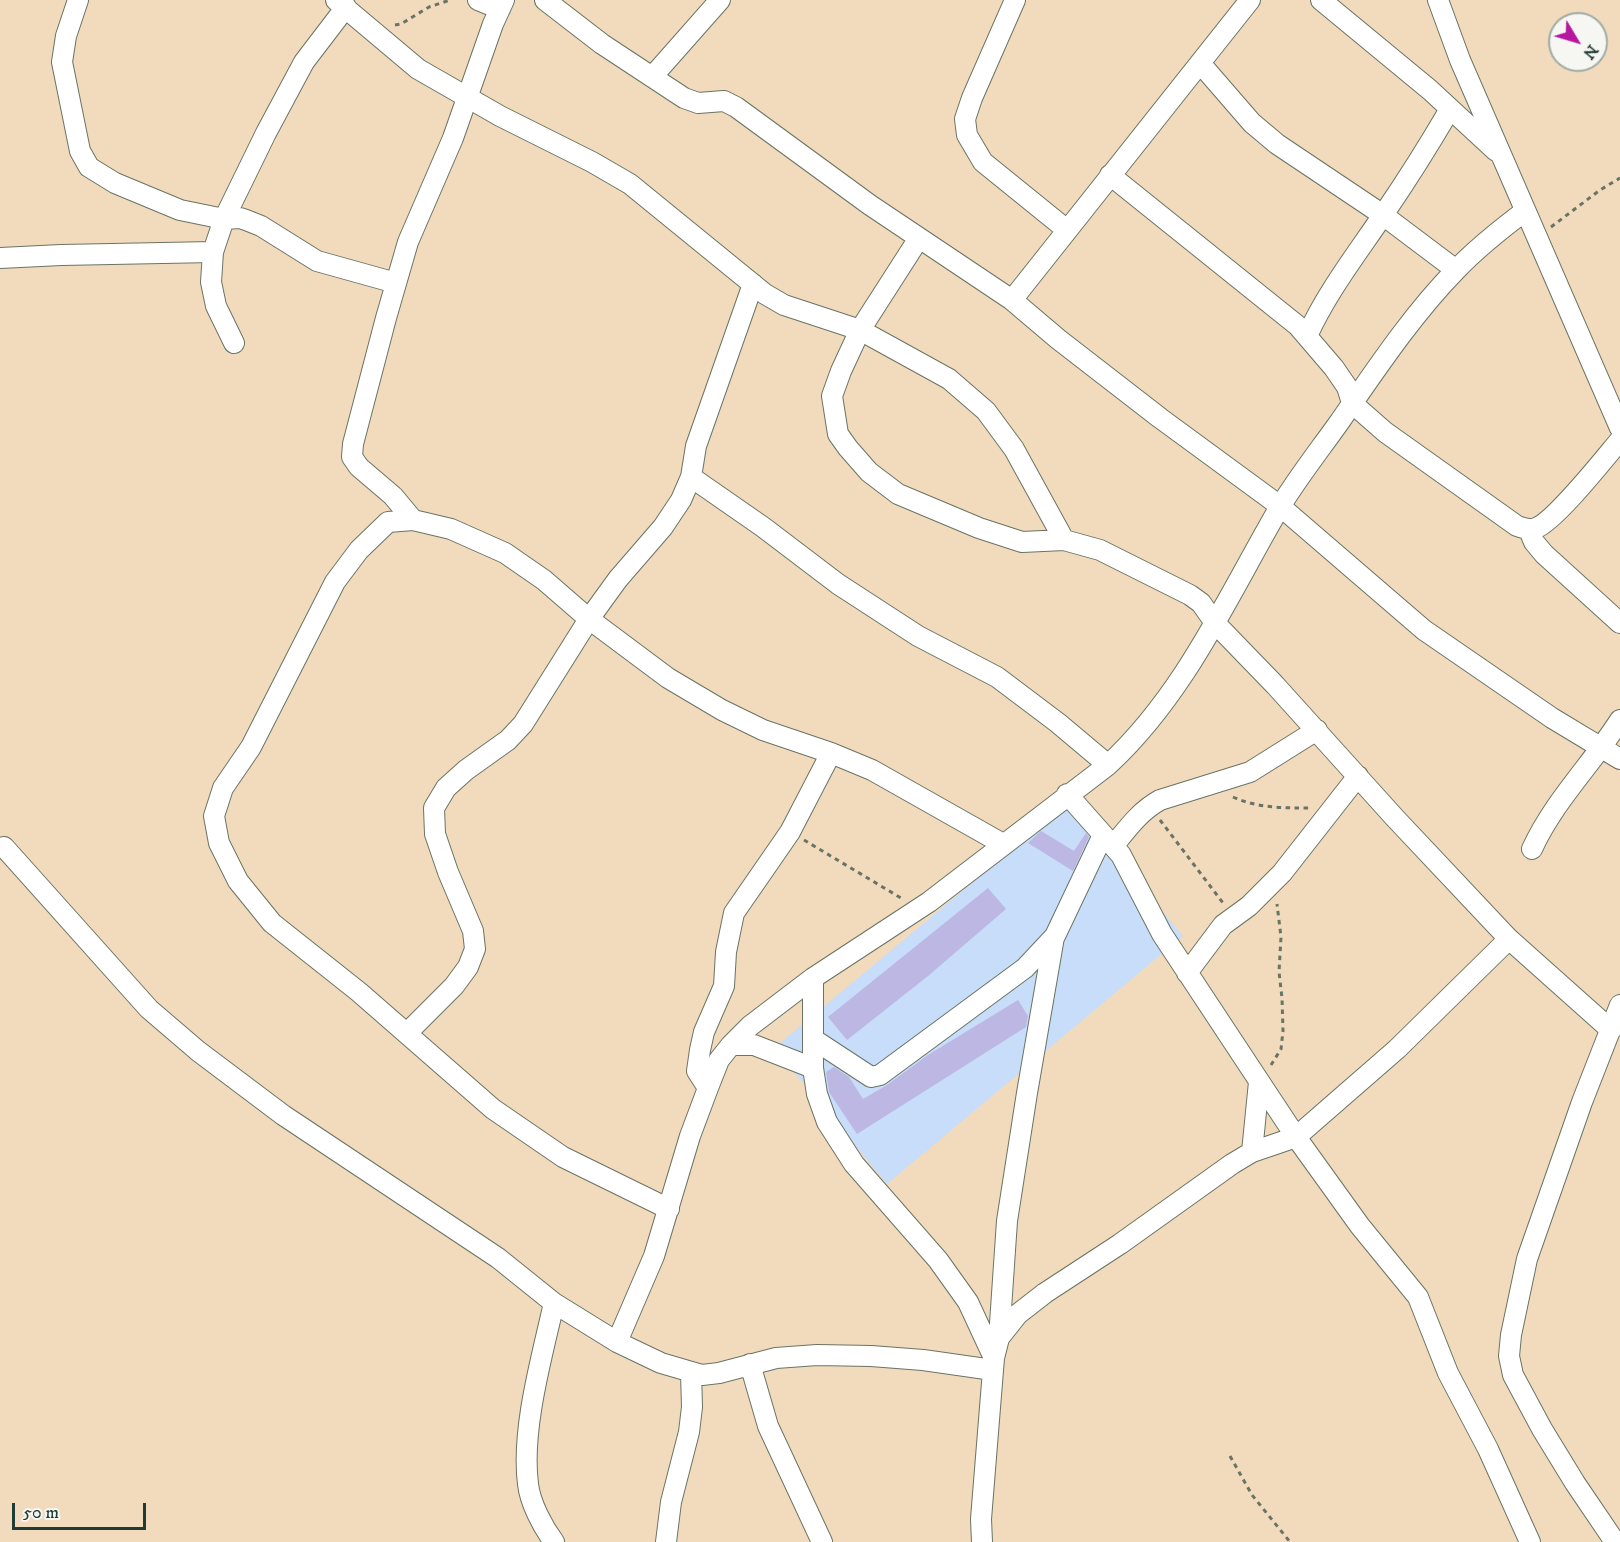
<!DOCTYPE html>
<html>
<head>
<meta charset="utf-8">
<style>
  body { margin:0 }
  #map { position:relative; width:1620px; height:1542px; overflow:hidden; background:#f2dbbc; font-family:"IM FELL DW Pica",serif }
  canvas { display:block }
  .north { position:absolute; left:1548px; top:12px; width:60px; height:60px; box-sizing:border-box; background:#f6f6f2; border:2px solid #a0aca6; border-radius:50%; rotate:128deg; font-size:16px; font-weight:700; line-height:24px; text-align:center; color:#1f3d34 }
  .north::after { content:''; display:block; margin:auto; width:21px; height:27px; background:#b5179e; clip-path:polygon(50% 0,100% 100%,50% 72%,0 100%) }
  .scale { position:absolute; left:12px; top:1503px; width:134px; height:27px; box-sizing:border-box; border:3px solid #1f3d34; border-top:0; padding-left:8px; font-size:18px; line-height:21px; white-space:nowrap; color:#1f3d34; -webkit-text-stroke:4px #f6f6f2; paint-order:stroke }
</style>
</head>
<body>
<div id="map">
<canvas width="1620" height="1542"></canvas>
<div class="north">N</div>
<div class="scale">50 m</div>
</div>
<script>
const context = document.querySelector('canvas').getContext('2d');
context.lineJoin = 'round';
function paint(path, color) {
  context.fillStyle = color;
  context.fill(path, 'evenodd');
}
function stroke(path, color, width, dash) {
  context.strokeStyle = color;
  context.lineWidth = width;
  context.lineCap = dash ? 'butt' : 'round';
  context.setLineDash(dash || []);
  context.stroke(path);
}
paint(new Path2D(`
  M 1070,801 L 1183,936 L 887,1184 L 774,1048 Z`), '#c7ddf9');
paint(new Path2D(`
  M 1041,831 L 1074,851 L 1086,833 L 1089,837 L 1073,871 L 1028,843 Z
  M 988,888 L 1006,909 L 928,976 L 847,1040 L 828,1017 Z
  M 1018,1000 L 1028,1016 L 1026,1027 L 857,1134 L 829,1092 L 826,1072 L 834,1067 L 849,1077 L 863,1099 L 887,1085 L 928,1055 Z`), '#bdb7e4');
const minor = new Path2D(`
  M 78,0 L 66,36 L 62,62 L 80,151 L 89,167 L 115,183 L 180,210 L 224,219 L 240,218 L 246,220 L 261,226 L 317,261 L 396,283
  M 336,0 L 418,69 L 500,116 L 592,162 L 630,184 L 765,294 L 784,305 L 860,330 L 949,379 L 986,411 L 1014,449 L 1064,540
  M 478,0 L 500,9
  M 545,0 L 602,44 L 684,98 L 698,103 L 724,101 L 736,107 L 870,205 L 1012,300 L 1058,339 L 1160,418 L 1280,506 L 1424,630 L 1552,718 L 1620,759
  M 1015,0 L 972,98 L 965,119 L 967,135 L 983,162 L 1067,230
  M 1321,0 L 1430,90 L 1496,151
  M 1438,0 L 1460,60 L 1620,428
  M 1200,63 L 1252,123 L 1277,144 L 1383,215 L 1456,270
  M 652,77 L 720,0
  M 1110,175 L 1298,326 L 1334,368 L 1347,387 L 1352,403 L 1385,432 L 1517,526 C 1524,528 1529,531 1536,528 C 1555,521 1604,459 1620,440
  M 919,238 L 860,330 L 841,371 L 832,396 L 838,434 L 848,448 L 869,472 L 898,494 L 979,528 L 1022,542 L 1064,540 L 1100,550 L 1190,595 L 1201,603 L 1215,623 L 1275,685 L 1395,818 L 1509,939 L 1611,1030
  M 0,258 L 61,255 L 213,252
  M 1012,300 L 1250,0
  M 1307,336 C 1327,292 1356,255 1383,215 C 1407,180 1429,145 1450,109
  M 234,343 L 216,306 L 211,282 L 213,252 L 224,219 L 266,133 L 304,62 L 346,7
  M 691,477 L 763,527 L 838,584 L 918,636 L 997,677 L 1058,723 L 1108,765
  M 413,520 L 393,496 L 359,467 L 352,457 L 353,444 L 386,318 L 408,242 L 453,138 L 493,24 L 504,0
  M 1529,530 L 1534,542 L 1544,554 L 1620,623
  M 1067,794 L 1121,855 L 1162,934 L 1296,1137 L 1360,1226 L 1418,1297 L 1448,1373 L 1488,1449 L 1530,1542
  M 1114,845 C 1128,828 1140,811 1160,800 L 1250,772 L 1317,730
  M 4,847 L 149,1009 L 198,1051 L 283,1115 L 498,1258 L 554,1303 L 617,1342 L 661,1363 L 702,1375 L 719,1373 L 776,1358 L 817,1355 L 871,1356 L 923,1360 L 993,1370
  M 1532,849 C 1554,801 1592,764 1620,720
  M 1187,973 L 1223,925 L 1249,906 L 1282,873 L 1358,776
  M 813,978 L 813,1068 L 817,1094 L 827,1122 L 854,1164 L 938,1260 L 968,1302 L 994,1358
  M 407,1033 L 454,986 L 468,967 L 475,949 L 473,931 L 448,872 L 435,834 L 434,808 L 446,788 L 466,770 L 508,740 L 523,724 L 589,619 L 618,579 L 663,527 L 681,500 L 691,477 L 696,446 L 753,284
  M 813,1039 L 871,1077 L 880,1075 L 1025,968 L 1055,936 L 1103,835
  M 731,1045 L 754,1045 L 813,1068
  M 708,1088 L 697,1071 L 700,1050 L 704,1032 L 724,986 L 726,952 L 734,913 L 790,832 L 831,753
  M 1252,1152 L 1259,1082
  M 669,1209 L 563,1157 L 493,1109 L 359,992 L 272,923 L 238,881 L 219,843 L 214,816 L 223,788 L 251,747 L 335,582 L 359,550 L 388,522 L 413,520 L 451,529 L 505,553 L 544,580 L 589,619 L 668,678 L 722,710 L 763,730 L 831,753 L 872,770 L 1003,844
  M 554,1303 C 542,1357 521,1429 528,1484 C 530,1503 543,1527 554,1542
  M 999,1338 L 1007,1221 L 1027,1093 L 1054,937
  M 617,1342 L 654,1256 L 690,1136 L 708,1088 L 719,1060 L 731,1045 L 750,1026 L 813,978 L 929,902 L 1108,765 C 1184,695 1227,598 1278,510 C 1296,480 1318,452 1338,424 C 1375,371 1411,316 1456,270 C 1477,248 1501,229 1525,211
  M 750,1364 L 768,1426 L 822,1542
  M 666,1542 L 671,1502 L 689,1432 L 692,1407 L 691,1373
  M 982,1542 L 981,1519 L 994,1358 L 999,1338 L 1018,1314 L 1045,1293 L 1120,1244 L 1232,1164 L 1252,1152 L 1296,1137 L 1397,1049 L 1509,939
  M 1615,1542 L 1575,1483 L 1542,1429 L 1513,1375 L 1509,1356 L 1511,1335 L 1527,1259 L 1582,1102 L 1620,1005`);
stroke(minor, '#697464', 22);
stroke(new Path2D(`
  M 395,25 L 401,24 L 429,7 L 450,0
  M 1551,227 L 1600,190 L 1620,178
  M 1233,797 C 1258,808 1282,808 1309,808
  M 1160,820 L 1223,903
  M 804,840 L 901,898
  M 1271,1065 L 1281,1049 L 1283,1031 L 1282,998 L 1279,972 L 1281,937 L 1277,904
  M 1230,1456 L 1252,1495 L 1290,1542`), '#697464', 3, [4.5, 4.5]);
stroke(minor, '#fff', 20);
</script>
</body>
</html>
